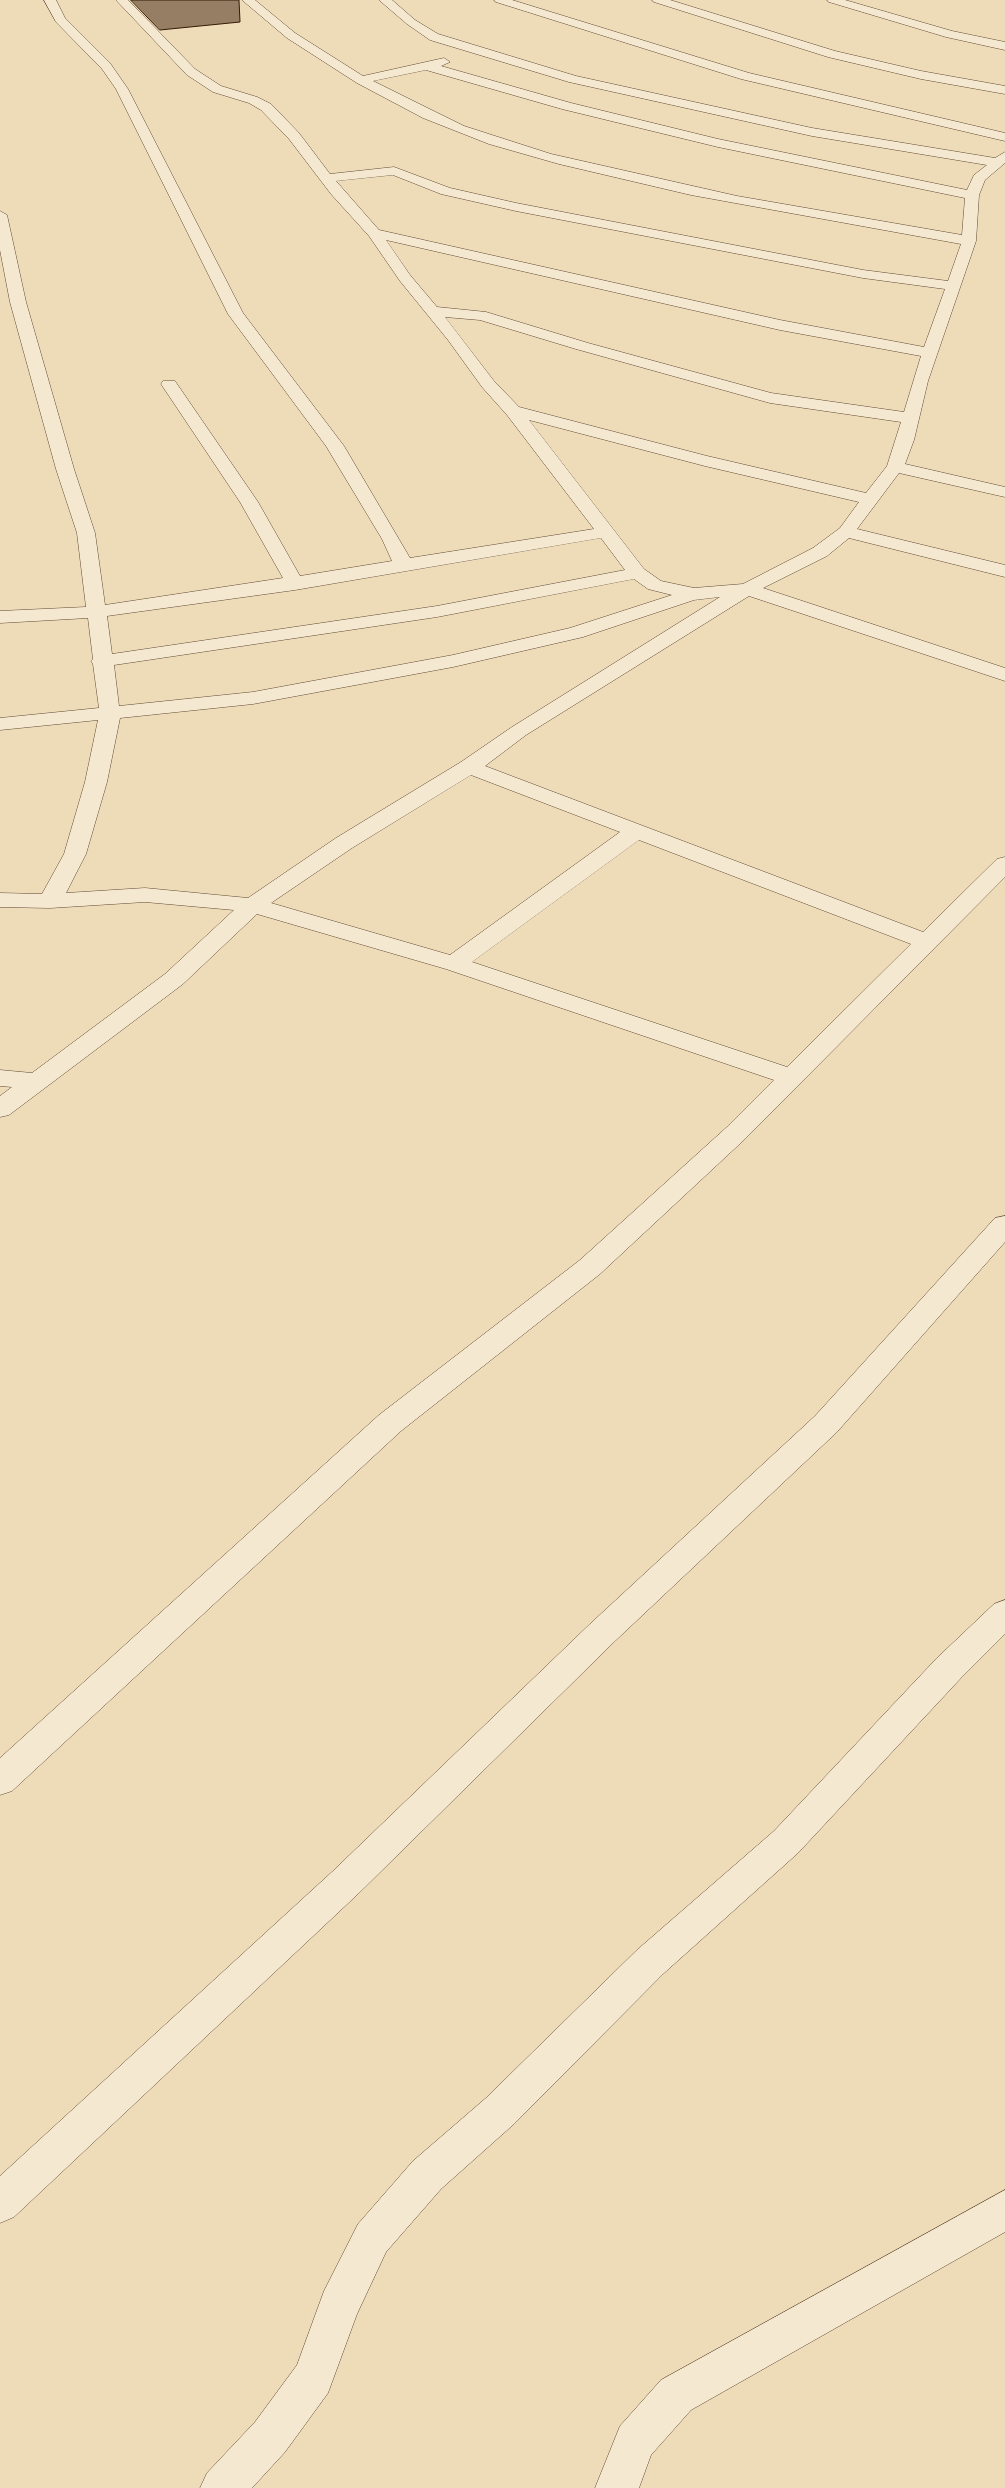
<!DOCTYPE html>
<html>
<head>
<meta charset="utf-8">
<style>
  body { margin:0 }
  canvas { display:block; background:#eedbb8 }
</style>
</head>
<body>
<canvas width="1005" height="2488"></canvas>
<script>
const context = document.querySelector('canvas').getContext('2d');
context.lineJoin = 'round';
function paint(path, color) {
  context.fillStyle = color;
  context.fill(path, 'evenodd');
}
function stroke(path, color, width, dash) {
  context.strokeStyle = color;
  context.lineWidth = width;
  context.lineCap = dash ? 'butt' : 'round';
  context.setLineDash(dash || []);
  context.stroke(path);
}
const building = new Path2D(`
  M 131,0 L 239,0 L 240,22 L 160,30 Z`);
paint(building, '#957e63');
stroke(building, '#341a07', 1);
const minor = new Path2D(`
  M 44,0 L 56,0 L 65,18 L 110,63 L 128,89 L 243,313 L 344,446 L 410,558 L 594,529 L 507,415 L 482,387 L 448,340 L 400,281 L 369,236 L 331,194 L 289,139 L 261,110 L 249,103 L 213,92 L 187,75 L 116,0 L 128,0 L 195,69 L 221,86 L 257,97 L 271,104 L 299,133 L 330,174 L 394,167 L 450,188 L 516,203 L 863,270 L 948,281 L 961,244 L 691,195 L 559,164 L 489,144 L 423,118 L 357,83 L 287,38 L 242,0 L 255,0 L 295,33 L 363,76 L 444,58 L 450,62 L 441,66 L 571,103 L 718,139 L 967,190 L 974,175 L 987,165 L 812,136 L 569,82 L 430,40 L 407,24 L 379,0 L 392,0 L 415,20 L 438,34 L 576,76 L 812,128 L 995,158 L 1005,152 L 1005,163 L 985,180 L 979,195 L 976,241 L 928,381 L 914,440 L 905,464 L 1005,487 L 1005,497 L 899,473 L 857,529 L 1005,565 L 1005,577 L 849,538 L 827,556 L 763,588 L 1005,668 L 1005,681 L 749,596 L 526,735 L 485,766 L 923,932 L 997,859 L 1005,857 L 1005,877 L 745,1139 L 600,1274 L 401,1431 L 12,1791 L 0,1795 L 0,1758 L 379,1415 L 580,1260 L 727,1127 L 774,1080 L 446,969 L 257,914 L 183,984 L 9,1115 L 0,1117 L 0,1096 L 12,1087 L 0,1086 L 0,1070 L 32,1073 L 165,974 L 234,910 L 145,902 L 50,908 L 0,907 L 0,893 L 42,894 L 64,854 L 85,782 L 98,720 L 0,730 L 0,718 L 99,708 L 93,664 L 91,661 L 93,659 L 88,618 L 0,623 L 0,611 L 86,607 L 77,533 L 56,469 L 10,302 L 0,250 L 0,211 L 7,215 L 26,302 L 74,469 L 95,533 L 105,605 L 283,578 L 240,502 L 161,384 L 163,381 L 175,381 L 258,502 L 300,576 L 392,561 L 382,539 L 326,446 L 228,314 L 116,89 L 102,69 L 56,22 ZM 426,70 L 562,109 L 718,147 L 965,198 L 962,235 L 737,196 L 551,154 L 464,126 L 373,81 ZM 393,175 L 441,194 L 516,211 L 863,278 L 945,289 L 924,347 L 780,320 L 379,230 L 336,181 ZM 386,240 L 780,330 L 921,356 L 904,412 L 771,393 L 588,343 L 486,312 L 437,307 L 410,275 ZM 445,317 L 480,320 L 576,349 L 770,403 L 901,422 L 887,466 L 866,493 L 707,456 L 519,407 L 494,381 ZM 529,420 L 705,466 L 859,502 L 840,528 L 813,548 L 743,584 L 694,588 L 661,581 L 644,569 ZM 601,538 L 625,570 L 437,606 L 112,654 L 107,616 L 295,590 ZM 634,579 L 648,589 L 672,595 L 570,628 L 453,655 L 253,692 L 119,706 L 114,665 L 437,617 ZM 720,597 L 512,727 L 461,762 L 336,838 L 248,898 L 145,888 L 66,893 L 86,854 L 107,782 L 120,718 L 253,704 L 453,667 L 583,637 L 694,600 ZM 471,775 L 620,832 L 450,955 L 271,903 L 352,848 ZM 639,840 L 911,944 L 787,1067 L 472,962 Z
  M 494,0 L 512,0 L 749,73 L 1005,133 L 1005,141 L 741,79 L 496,2 Z
  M 652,0 L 670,0 L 835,51 L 921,71 L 1005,86 L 1005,94 L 921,79 L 828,57 L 654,2 Z
  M 827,0 L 845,0 L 952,31 L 1005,42 L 1005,50 L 946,37 L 829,2 Z
  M 1005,1216 L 1005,1242 L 837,1432 L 614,1642 L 359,1893 L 14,2217 L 0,2223 L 0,2176 L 333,1871 L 590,1624 L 815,1416 L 995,1218 Z
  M 1005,1600 L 1005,1634 L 961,1678 L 798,1853 L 663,1974 L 514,2124 L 441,2189 L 386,2252 L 357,2314 L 328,2393 L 285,2452 L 252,2488 L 200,2488 L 207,2473 L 255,2422 L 297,2365 L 324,2291 L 358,2224 L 413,2161 L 486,2098 L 637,1950 L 774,1831 L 937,1658 L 994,1604 Z
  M 1005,2190 L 1005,2232 L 691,2410 L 651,2455 L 639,2488 L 595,2488 L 620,2426 L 661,2380 Z`);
stroke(minor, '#624a33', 1);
paint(minor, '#f4e8d1');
</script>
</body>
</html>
